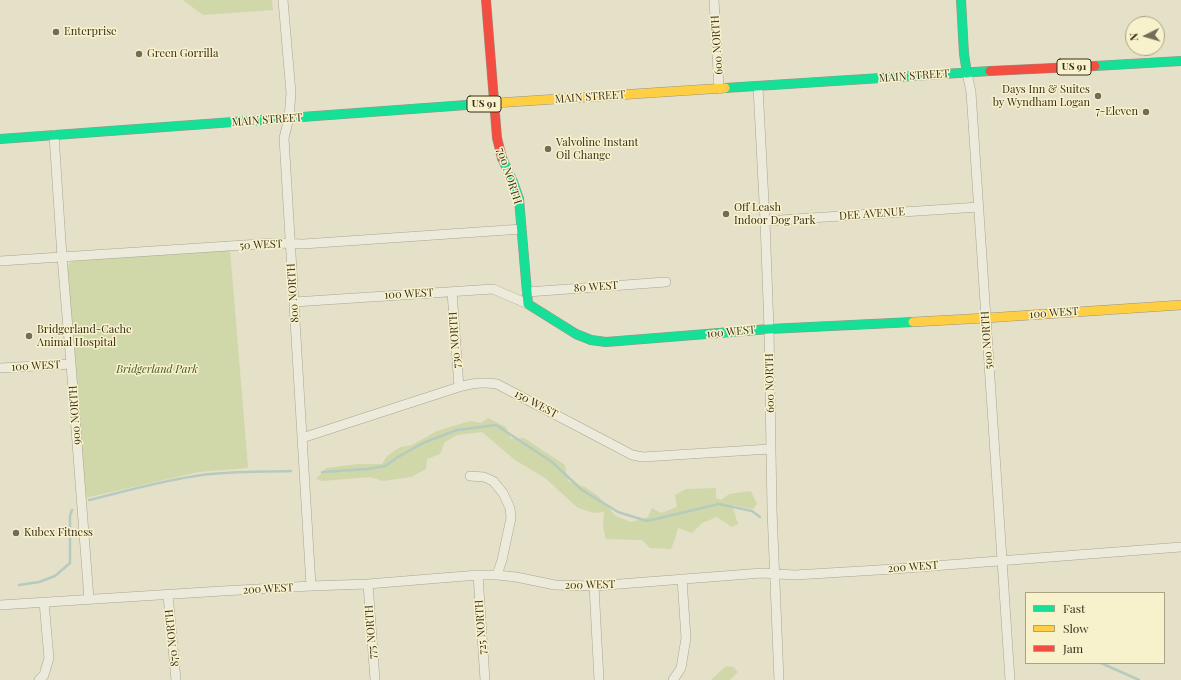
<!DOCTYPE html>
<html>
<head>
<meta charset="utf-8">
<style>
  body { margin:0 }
  #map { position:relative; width:1181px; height:680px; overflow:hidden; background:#e5e1c8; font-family:"Playfair Display",serif }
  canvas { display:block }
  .legend { position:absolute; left:1025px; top:592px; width:140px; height:72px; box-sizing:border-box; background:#f8f2cc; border:1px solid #aba385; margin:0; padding:5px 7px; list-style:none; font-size:12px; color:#382d1b }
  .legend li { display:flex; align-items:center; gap:8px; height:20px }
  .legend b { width:20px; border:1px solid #aba385 }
  .north { position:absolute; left:1125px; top:16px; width:40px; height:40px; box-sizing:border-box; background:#f8f2cc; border:1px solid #aba385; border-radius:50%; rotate:265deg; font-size:11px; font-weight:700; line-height:16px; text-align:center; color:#382d1b }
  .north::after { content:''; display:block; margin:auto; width:14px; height:18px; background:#756c58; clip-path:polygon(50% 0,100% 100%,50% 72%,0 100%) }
</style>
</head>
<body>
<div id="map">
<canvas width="1181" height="680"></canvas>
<ul class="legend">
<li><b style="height:5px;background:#16e098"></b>Fast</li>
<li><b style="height:5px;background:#ffcf43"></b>Slow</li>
<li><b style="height:5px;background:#f24e42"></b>Jam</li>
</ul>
<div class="north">N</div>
</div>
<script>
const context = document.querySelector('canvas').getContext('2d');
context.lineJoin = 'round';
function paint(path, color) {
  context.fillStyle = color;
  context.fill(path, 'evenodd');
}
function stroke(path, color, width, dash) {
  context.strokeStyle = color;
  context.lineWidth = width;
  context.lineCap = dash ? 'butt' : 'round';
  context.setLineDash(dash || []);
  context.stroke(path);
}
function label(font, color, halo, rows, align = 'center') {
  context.font = font + ' "Playfair Display",serif';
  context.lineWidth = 3;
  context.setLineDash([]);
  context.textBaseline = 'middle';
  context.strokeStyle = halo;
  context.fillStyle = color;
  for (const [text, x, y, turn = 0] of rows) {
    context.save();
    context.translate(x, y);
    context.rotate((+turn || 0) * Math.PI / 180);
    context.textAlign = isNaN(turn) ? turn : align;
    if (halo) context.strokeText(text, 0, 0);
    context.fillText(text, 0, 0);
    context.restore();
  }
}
paint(new Path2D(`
  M 183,0 L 272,0 L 273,10 L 203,15 Z
  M 230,249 L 248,468 L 199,472 L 85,498 L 67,272 L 69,264 L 74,260 Z
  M 488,418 L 506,427 L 511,439 L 524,438 L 565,465 L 568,481 L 585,487 L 598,496 L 616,516 L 631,522 L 648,517 L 652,508 L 661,513 L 677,507 L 675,495 L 686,489 L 716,488 L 716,498 L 721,500 L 729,494 L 751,491 L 757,504 L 753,509 L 732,505 L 738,524 L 732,527 L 717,517 L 702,523 L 692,533 L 678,528 L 675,539 L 671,549 L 650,548 L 642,540 L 606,539 L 603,527 L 604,512 L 594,513 L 578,508 L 545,478 L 515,460 L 482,432 L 457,435 L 445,442 L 440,454 L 427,459 L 426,469 L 411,477 L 383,481 L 370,477 L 322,481 L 316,479 L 326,468 L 358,464 L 382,464 L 387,456 L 400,447 L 412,445 L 437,431 L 470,421 L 481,423 Z
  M 726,666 L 733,667 L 738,672 L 730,680 L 711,680 Z`), '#d0d7a9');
stroke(new Path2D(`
  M 322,472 L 368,469 L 385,466 L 398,457 L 423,443 L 457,430 L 496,425 L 552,462 L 582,490 L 618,512 L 647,521 L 719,504 L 752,511 L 760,517
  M 89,500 C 126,491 164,480 202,475 C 232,471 261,472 291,471
  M 19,585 L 39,582 L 55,576 L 70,563 L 70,516 L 72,510
  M 1101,663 L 1139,680`), '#b5cbc0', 2.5);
const street = new Path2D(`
  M 283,0 L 291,93 L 289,118 L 284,138 L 311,586
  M 714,0 L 719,89
  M 967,73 L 971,92 L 1010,680
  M 758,87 L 765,221 L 769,329 L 772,510 L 779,680
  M 54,135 L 62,257 L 71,364 L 89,599
  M 765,221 L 979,207
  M 0,261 L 275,243 L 303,244 L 522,229
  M 452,292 L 459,387
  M 527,292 L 666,282
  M 294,302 L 493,289 L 528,304
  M 0,368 L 71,364
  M 302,438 L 459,387 C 473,383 482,382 497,384 L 619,448 L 632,455 L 643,457 L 770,449
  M 470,476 L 484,477 L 493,481 L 503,493 L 510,508 L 511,518 L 502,560 L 497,575
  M 478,575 L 485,680
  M 368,584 L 375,680
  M 594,586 L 599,680
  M 168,595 L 176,680
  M 0,605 L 222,591 L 311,586 L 368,584 L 478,575 L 497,575 L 516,577 L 555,585 L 594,586 L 762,573 L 795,575 L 894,569 L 1181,547
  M 39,680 L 44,675 L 49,658 L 44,602
  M 673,680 L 681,668 L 686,638 L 682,579`);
const fast = new Path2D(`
  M 961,0 L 964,54 L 967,73
  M 1095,66 L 1181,61
  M 725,88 L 990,71
  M 0,139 L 480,104
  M 502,158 L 513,182 L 519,199 L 528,304 L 576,334 L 591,340 L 606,342 L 769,329 L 913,322`);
const slow = new Path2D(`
  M 480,104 L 725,88
  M 913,322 L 986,318 L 1181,305`);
const jam = new Path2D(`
  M 486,0 L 497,138 L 502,158
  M 990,71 L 1095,66`);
stroke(street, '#aaa492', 10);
stroke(fast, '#999382', 10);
stroke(slow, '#999382', 10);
stroke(jam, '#999382', 10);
stroke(street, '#eceadb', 9);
stroke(fast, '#16e098', 9);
stroke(slow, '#ffcf43', 9);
stroke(jam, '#f24e42', 9);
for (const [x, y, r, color] of [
  [56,32,4,"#756c58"],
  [139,54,4,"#756c58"],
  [1098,96,4,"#756c58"],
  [1146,112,4,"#756c58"],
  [548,149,4,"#756c58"],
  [726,214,4,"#756c58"],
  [29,336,4,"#756c58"],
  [16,533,4,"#756c58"]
]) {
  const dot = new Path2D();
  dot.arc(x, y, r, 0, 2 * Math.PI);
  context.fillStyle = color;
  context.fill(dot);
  stroke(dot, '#f8f2cc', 1.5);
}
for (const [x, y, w] of [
  [1074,67,34],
  [484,104,34]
]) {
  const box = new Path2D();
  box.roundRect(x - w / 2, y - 8, w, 16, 3);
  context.fillStyle = '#f8f2cc';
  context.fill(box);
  stroke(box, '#382d1b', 1);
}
label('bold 10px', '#382d1b', null, [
  ["US 91",1074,67],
  ["US 91",484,104]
]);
label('11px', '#382d1b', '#f8f2cc', [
  ["Enterprise",64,32],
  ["Green Gorrilla",147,54],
  ["Days Inn & Suites",1090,90,"right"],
  ["by Wyndham Logan",1090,103,"right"],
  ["7-Eleven",1138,112,"right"],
  ["Valvoline Instant",556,143],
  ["Oil Change",556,156],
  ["Off Leash",734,208],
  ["Indoor Dog Park",734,221],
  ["Bridgerland-Cache",37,330],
  ["Animal Hospital",37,343],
  ["Kubex Fitness",24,533]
], 'left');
label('11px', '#382d1b', '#f8f2cc', [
  ["600 NORTH",717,45,-94],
  ["MAIN STREET",914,76,-4],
  ["MAIN STREET",590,97,-4],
  ["MAIN STREET",267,120,-4],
  ["700 NORTH",509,176,72],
  ["DEE AVENUE",872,214,-4],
  ["50 WEST",261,245,-3],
  ["80 WEST",596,287,-4],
  ["800 NORTH",293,293,-94],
  ["100 WEST",409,294,-3],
  ["100 WEST",1054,313,-4],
  ["100 WEST",731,332,-5],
  ["730 NORTH",455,340,-94],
  ["500 NORTH",987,340,-94],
  ["100 WEST",36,366,-3],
  ["600 NORTH",770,383,-91],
  ["150 WEST",536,404,28],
  ["900 NORTH",75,415,-94],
  ["200 WEST",913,567,-4],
  ["200 WEST",590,585,-1],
  ["200 WEST",268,589,-3],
  ["725 NORTH",481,627,-94],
  ["775 NORTH",371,632,-94],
  ["870 NORTH",172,638,-96]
]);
label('italic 11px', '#3f5620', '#f8f2cc', [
  ["Bridgerland Park",157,370]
]);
</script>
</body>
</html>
